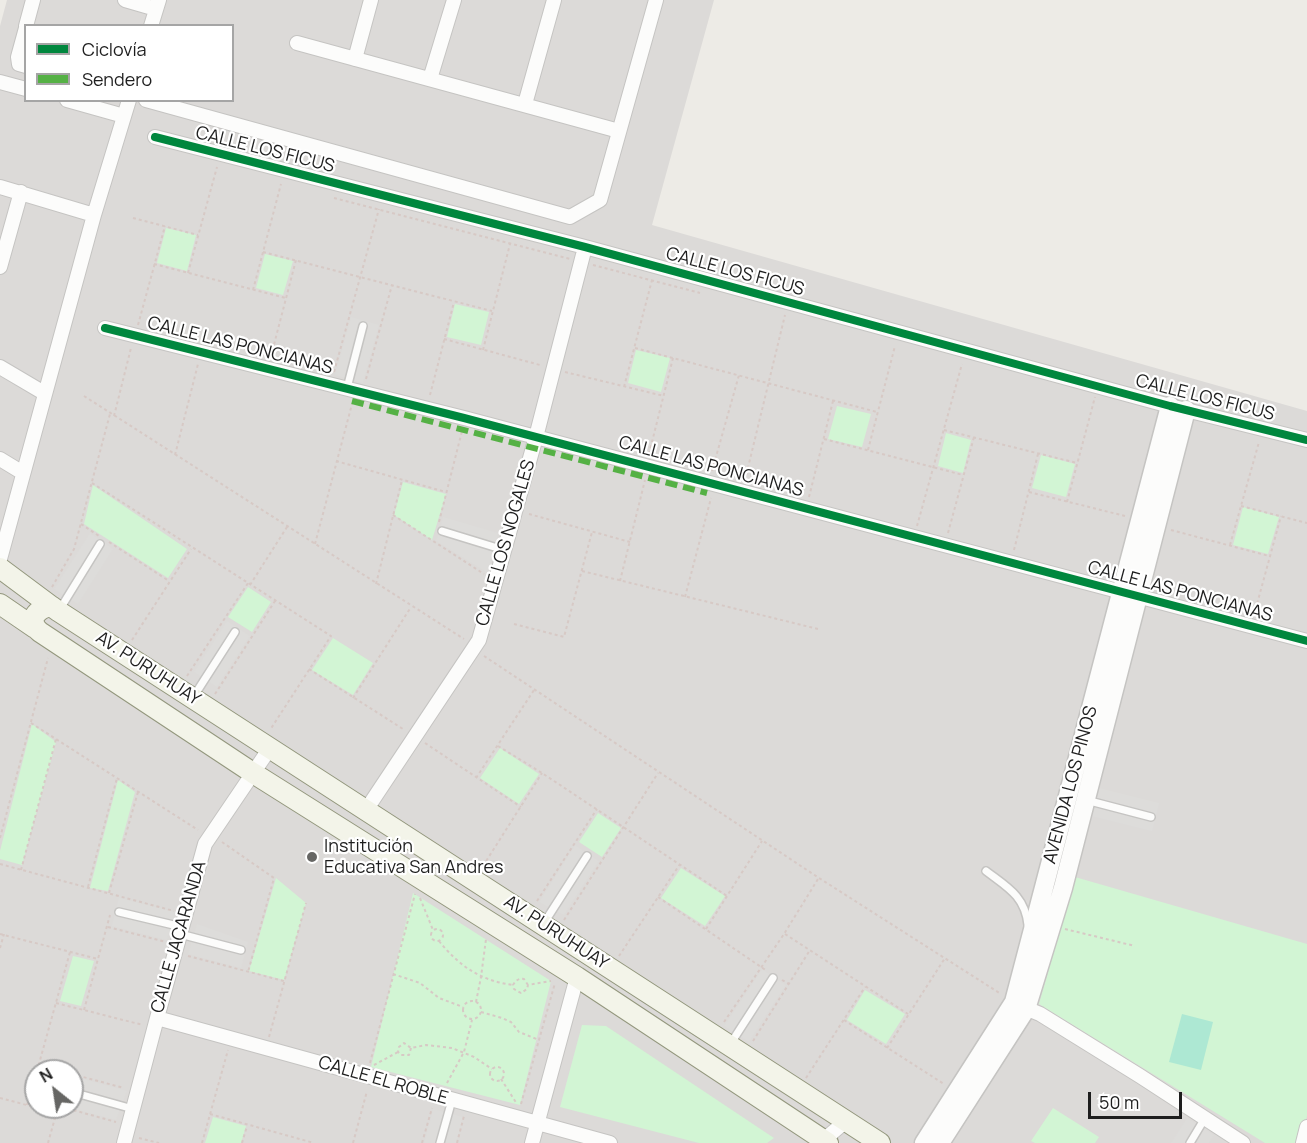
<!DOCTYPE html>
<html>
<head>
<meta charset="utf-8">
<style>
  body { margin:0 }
  #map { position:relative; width:1307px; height:1143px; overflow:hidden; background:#edebe6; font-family:Manrope,sans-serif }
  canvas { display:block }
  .legend { position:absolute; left:24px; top:24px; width:210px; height:78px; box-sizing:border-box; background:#fff; border:2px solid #a5a5a5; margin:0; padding:8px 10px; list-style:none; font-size:18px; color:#1e1e1e }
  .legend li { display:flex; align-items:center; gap:12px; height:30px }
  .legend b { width:30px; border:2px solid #a5a5a5 }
  .north { position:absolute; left:24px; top:1059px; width:60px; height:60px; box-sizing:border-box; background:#fff; border:2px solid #a5a5a5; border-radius:50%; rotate:330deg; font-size:16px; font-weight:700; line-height:24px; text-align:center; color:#1e1e1e }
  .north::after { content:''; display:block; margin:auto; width:21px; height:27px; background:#666664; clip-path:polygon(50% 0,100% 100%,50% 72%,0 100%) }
  .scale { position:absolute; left:1088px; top:1092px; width:94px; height:27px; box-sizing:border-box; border:3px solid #1e1e1e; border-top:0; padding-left:8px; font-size:18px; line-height:21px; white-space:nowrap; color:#1e1e1e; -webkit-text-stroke:4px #fff; paint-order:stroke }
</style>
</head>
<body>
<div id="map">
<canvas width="1307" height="1143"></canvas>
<ul class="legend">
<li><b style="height:8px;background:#00873e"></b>Ciclovía</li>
<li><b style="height:8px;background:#55b145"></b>Sendero</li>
</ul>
<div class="north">N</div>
<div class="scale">50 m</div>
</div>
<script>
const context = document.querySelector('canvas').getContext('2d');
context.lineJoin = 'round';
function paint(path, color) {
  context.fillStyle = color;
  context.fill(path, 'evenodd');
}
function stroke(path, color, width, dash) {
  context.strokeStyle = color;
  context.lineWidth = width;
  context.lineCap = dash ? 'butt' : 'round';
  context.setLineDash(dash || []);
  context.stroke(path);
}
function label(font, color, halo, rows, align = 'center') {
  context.font = font + ' Manrope,sans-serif';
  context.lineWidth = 4.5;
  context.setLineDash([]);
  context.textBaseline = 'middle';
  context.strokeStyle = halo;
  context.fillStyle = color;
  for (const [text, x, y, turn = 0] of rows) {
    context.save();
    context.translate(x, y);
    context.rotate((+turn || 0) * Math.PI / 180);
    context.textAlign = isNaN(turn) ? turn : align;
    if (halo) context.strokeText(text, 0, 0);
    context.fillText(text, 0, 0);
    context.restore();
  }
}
paint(new Path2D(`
  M 7,0 L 714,0 L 652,225 L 1307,411 L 1307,1143 L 0,1143 L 0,26 ZM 26,26 L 232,26 L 232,100 L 26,100 ZM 36,1071 L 72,1071 L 72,1107 L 36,1107 Z`), '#dcdad8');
paint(new Path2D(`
  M 166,228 L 196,235 L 187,271 L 157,263 Z
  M 265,254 L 293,261 L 283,295 L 256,288 Z
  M 455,304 L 489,312 L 481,345 L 447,337 Z
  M 636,350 L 670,358 L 661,392 L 628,383 Z
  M 837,406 L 871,414 L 862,447 L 828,439 Z
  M 946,433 L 971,440 L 963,473 L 938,466 Z
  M 1041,455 L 1075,464 L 1066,497 L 1032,488 Z
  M 403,482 L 446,494 L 432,540 L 394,515 Z
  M 93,485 L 187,549 L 168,578 L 84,524 Z
  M 1243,507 L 1279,517 L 1268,554 L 1233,545 Z
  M 248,587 L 271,602 L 252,632 L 228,617 Z
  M 333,638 L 373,663 L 353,695 L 312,670 Z
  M 32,724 L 56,742 L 22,865 L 0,859 L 0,851 Z
  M 500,748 L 539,774 L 519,804 L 480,778 Z
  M 118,780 L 135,792 L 108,891 L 90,888 Z
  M 598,813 L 621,828 L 602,857 L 579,842 Z
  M 681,868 L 725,896 L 705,926 L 661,898 Z
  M 1075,877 L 1307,944 L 1307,1116 L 1300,1143 L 1265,1143 L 1039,1004 Z
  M 276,878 L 306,903 L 284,980 L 249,971 Z
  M 413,893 L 551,981 L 520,1105 L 371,1067 Z
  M 73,956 L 94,961 L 81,1006 L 60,1001 Z
  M 865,990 L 905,1014 L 886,1044 L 847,1020 Z
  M 582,1025 L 606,1026 L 774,1138 L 767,1143 L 699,1143 L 560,1107 Z
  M 1053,1108 L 1099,1137 L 1095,1143 L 1035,1143 L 1031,1141 Z
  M 213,1117 L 246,1126 L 241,1143 L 205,1143 Z`), '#d2f5d4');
paint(new Path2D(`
  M 1182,1014 L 1213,1022 L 1201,1070 L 1169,1062 Z`), '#ade8d3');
paint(new Path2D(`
  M 351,317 L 379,325 L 363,383 L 335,375 Z
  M 443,517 L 498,533 L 488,573 L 436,541 Z
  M 90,533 L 113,549 L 78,604 L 54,589 Z
  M 227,621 L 250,636 L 217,687 L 194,672 Z
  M 1099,788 L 1159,803 L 1152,831 L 1092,816 Z
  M 575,845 L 599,861 L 564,915 L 539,902 Z
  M 119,898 L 175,912 L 167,940 L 112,926 Z
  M 197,924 L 248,942 L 241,968 L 188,954 Z
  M 762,969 L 786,985 L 749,1042 L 724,1026 Z
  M 72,1076 L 127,1091 L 116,1120 L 67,1107 L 72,1107 Z
  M 433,1109 L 463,1117 L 456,1143 L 424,1143 Z
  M 1187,1118 L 1214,1135 L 1209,1143 L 1171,1143 Z`), '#dddcda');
const service = new Path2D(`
  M 347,388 L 363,326
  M 442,531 L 504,550
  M 60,609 L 100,544
  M 194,696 L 235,632
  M 1086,800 L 1151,817
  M 986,871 C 1007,887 1025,896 1028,925
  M 119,912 L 182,927
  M 544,923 L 587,856
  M 180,934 L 241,950
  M 731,1043 L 773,978
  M 72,1092 L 133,1109
  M 440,1143 L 452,1100
  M 1190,1143 L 1205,1118`);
const minor = new Path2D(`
  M 125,0 L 156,9
  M 26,26 L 33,0
  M 151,26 L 159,0
  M 26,28 L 18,57 L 19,64 L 26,66
  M 297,43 L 619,131
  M 355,59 L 371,0
  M 430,79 L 454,0
  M 0,82 L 26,89
  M 67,100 L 124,116
  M 146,100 L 570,217 L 600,200 L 656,0
  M 525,104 L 554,0
  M 155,137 L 585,247 L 1170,406 L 1307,440
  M 0,187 L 94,215
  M 0,267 L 21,192
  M 105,328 L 464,418 L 1307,641
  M 0,367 L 44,393
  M 0,459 L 23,473
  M 0,559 L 94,215 L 129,100
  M 366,810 L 479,640 L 536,437 L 585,247
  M 1018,1005 L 1040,1014 L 1140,1076 L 1243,1143
  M 157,1018 L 610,1143
  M 124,1143 L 157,1018 L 205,844 L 270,748
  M 532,1143 L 577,977
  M 820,1143 L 846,1121
  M 1303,1143 L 1307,1127`);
const tertiary = new Path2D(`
  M 924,1143 L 1014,1002 L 1170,406
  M 940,1143 L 1026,1009 L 1063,888 L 1186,410`);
const secondary = new Path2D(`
  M 0,568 L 51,606
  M 0,604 L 35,628
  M 828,1143 L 577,977 L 253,773 L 40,632 C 26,621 37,608 51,606 L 58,611 L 880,1143`);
stroke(service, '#c5c4c2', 10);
stroke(minor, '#c5c4c2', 16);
stroke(tertiary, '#c5c4c2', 21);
stroke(secondary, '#93977d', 22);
stroke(new Path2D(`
  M 334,198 L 570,259
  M 133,218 L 198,235
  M 263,252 L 492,311
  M 154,264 L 286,298
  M 593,265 L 700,293
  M 188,273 L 217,167
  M 253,290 L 281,184
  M 138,325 L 165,226
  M 444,339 L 540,365
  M 635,348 L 877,412
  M 483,350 L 510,244
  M 271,356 L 296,260
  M 334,372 L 379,209
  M 565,372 L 664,396
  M 366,379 L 392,285
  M 624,387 L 652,280
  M 430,395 L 454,302
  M 84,396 L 464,639
  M 114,416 L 131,348
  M 944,430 L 1077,463
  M 824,439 L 963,475
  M 868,450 L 895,346
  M 649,454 L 673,358
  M 175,455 L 198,364
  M 336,461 L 446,492
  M 712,471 L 739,375
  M 745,480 L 785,315
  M 92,483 L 331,636 L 270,730
  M 1029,492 L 1125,516
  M 809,497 L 833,401
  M 1067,502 L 1095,397
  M 1241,506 L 1307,523
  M 529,514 L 630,542
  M 393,515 L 484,574
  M 439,522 L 462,431
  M 81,524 L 99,536
  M 917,526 L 962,364
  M 1171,530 L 1269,556
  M 948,533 L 974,437
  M 109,542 L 169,581
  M 315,544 L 352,404
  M 1230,545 L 1259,442
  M 1014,550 L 1038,454
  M 582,571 L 818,629
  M 620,581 L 645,480
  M 376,584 L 402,480
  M 250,585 L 287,527
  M 52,587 L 74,549 L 110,414
  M 685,597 L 711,498
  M 1254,615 L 1281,516
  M 514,624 L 564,637 L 592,532
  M 132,640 L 191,549
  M 484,656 L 819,878 L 1001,994
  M 309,669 L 403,729
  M 187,676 L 248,583
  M 215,694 L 275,601
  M 353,698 L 411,607
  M 31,723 L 198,830
  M 425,743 L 521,807
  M 498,746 L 542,773 L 727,896
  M 476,778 L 534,690
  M 0,838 L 48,658
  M 222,842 L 274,878 L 248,972
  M 0,864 L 174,911
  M 483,866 L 542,773
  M 21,870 L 56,739
  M 88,887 L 117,778
  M 109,893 L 138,792
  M 658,897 L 767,971
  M 420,898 L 433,930
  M 537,901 L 597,809
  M 564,920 L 658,773
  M 108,927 L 166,942
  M431 935a6 6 0 1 1 12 0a6 6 0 1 1-12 0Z
  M 706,929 L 762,841
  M 1065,929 L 1135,946
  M 0,934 L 98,959
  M 785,934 L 908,1014
  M 439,941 C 459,966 481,981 513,985
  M 0,948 L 4,934
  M 188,956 L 284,981
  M 619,956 L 680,864
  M 393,974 L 420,983 L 439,998 L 463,1007
  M 782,980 L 789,984
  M 528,985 L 524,979 C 519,978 516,980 513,985 L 514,989 L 521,993 L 527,989 L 528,985 L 551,981
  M463 1010a9 9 0 1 1 18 0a9 9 0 1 1-18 0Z
  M 476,1002 L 481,977 L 486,939
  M 56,1003 L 143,1025
  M 84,1010 L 110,915
  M 481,1012 L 502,1018 L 511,1022 L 519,1032 L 539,1040
  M 844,1020 L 944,1084
  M 724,1022 L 784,934 L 818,879
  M 269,1037 L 306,903
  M 753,1041 L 810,950
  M 411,1048 L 409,1055 L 401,1055 L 398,1052 L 399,1047 L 404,1043 L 411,1048 L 426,1045 L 452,1048 L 474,1057 L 492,1069
  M 887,1048 L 945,958
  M 370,1063 L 415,894
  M 374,1065 L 398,1052
  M 38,1067 L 58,1071
  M490 1074a7 7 0 1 1 14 0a7 7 0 1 1-14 0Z
  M 37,1071 L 70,952
  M 72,1074 L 124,1088
  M 806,1078 L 865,987
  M 501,1079 L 517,1104
  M 447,1083 L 464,1052 L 472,1020
  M 0,1098 L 57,1113
  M 521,1104 L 555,983
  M 27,1105 L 36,1075
  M 62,1107 L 116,1122
  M 210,1114 L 314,1143
  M 139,1138 L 159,1143
  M 48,1143 L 58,1107
  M 202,1143 L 228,1050
  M 242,1143 L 247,1126
  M 353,1143 L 367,1091
  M 422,1143 L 432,1108
  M 457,1143 L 464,1116`), '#d7c9c5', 2, [3, 3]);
stroke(service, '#fcfcfb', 7);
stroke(minor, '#fcfcfb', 14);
stroke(tertiary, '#fcfcfb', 18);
stroke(secondary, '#f3f4e9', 20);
stroke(new Path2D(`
  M 352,401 L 707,493`), '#55b145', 6, [12, 6]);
stroke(new Path2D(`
  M 155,137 L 585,247 L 1170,406 L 1307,440
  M 105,328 L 464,418 L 1307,641`), '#00873e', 8);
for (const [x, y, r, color] of [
  [312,857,6,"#666664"]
]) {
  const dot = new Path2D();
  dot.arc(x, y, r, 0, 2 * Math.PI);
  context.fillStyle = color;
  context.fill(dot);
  stroke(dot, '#fff', 2);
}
label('18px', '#1e1e1e', '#fff', [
  ["CALLE LOS FICUS",265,150,14],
  ["CALLE LOS FICUS",735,272,15],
  ["CALLE LAS PONCIANAS",240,346,14],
  ["CALLE LOS FICUS",1205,398,14],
  ["CALLE LAS PONCIANAS",711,467,15],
  ["CALLE LOS NOGALES",506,543,-74],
  ["CALLE LAS PONCIANAS",1180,592,15],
  ["AV. PURUHUAY",148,669,33],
  ["AVENIDA LOS PINOS",1071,785,-75],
  ["AV. PURUHUAY",556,933,33],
  ["CALLE JACARANDA",179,937,-74],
  ["CALLE EL ROBLE",383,1081,16]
]);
label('18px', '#1e1e1e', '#fff', [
  ["Institución",324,847],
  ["Educativa San Andres",324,868]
], 'left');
</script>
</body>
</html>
